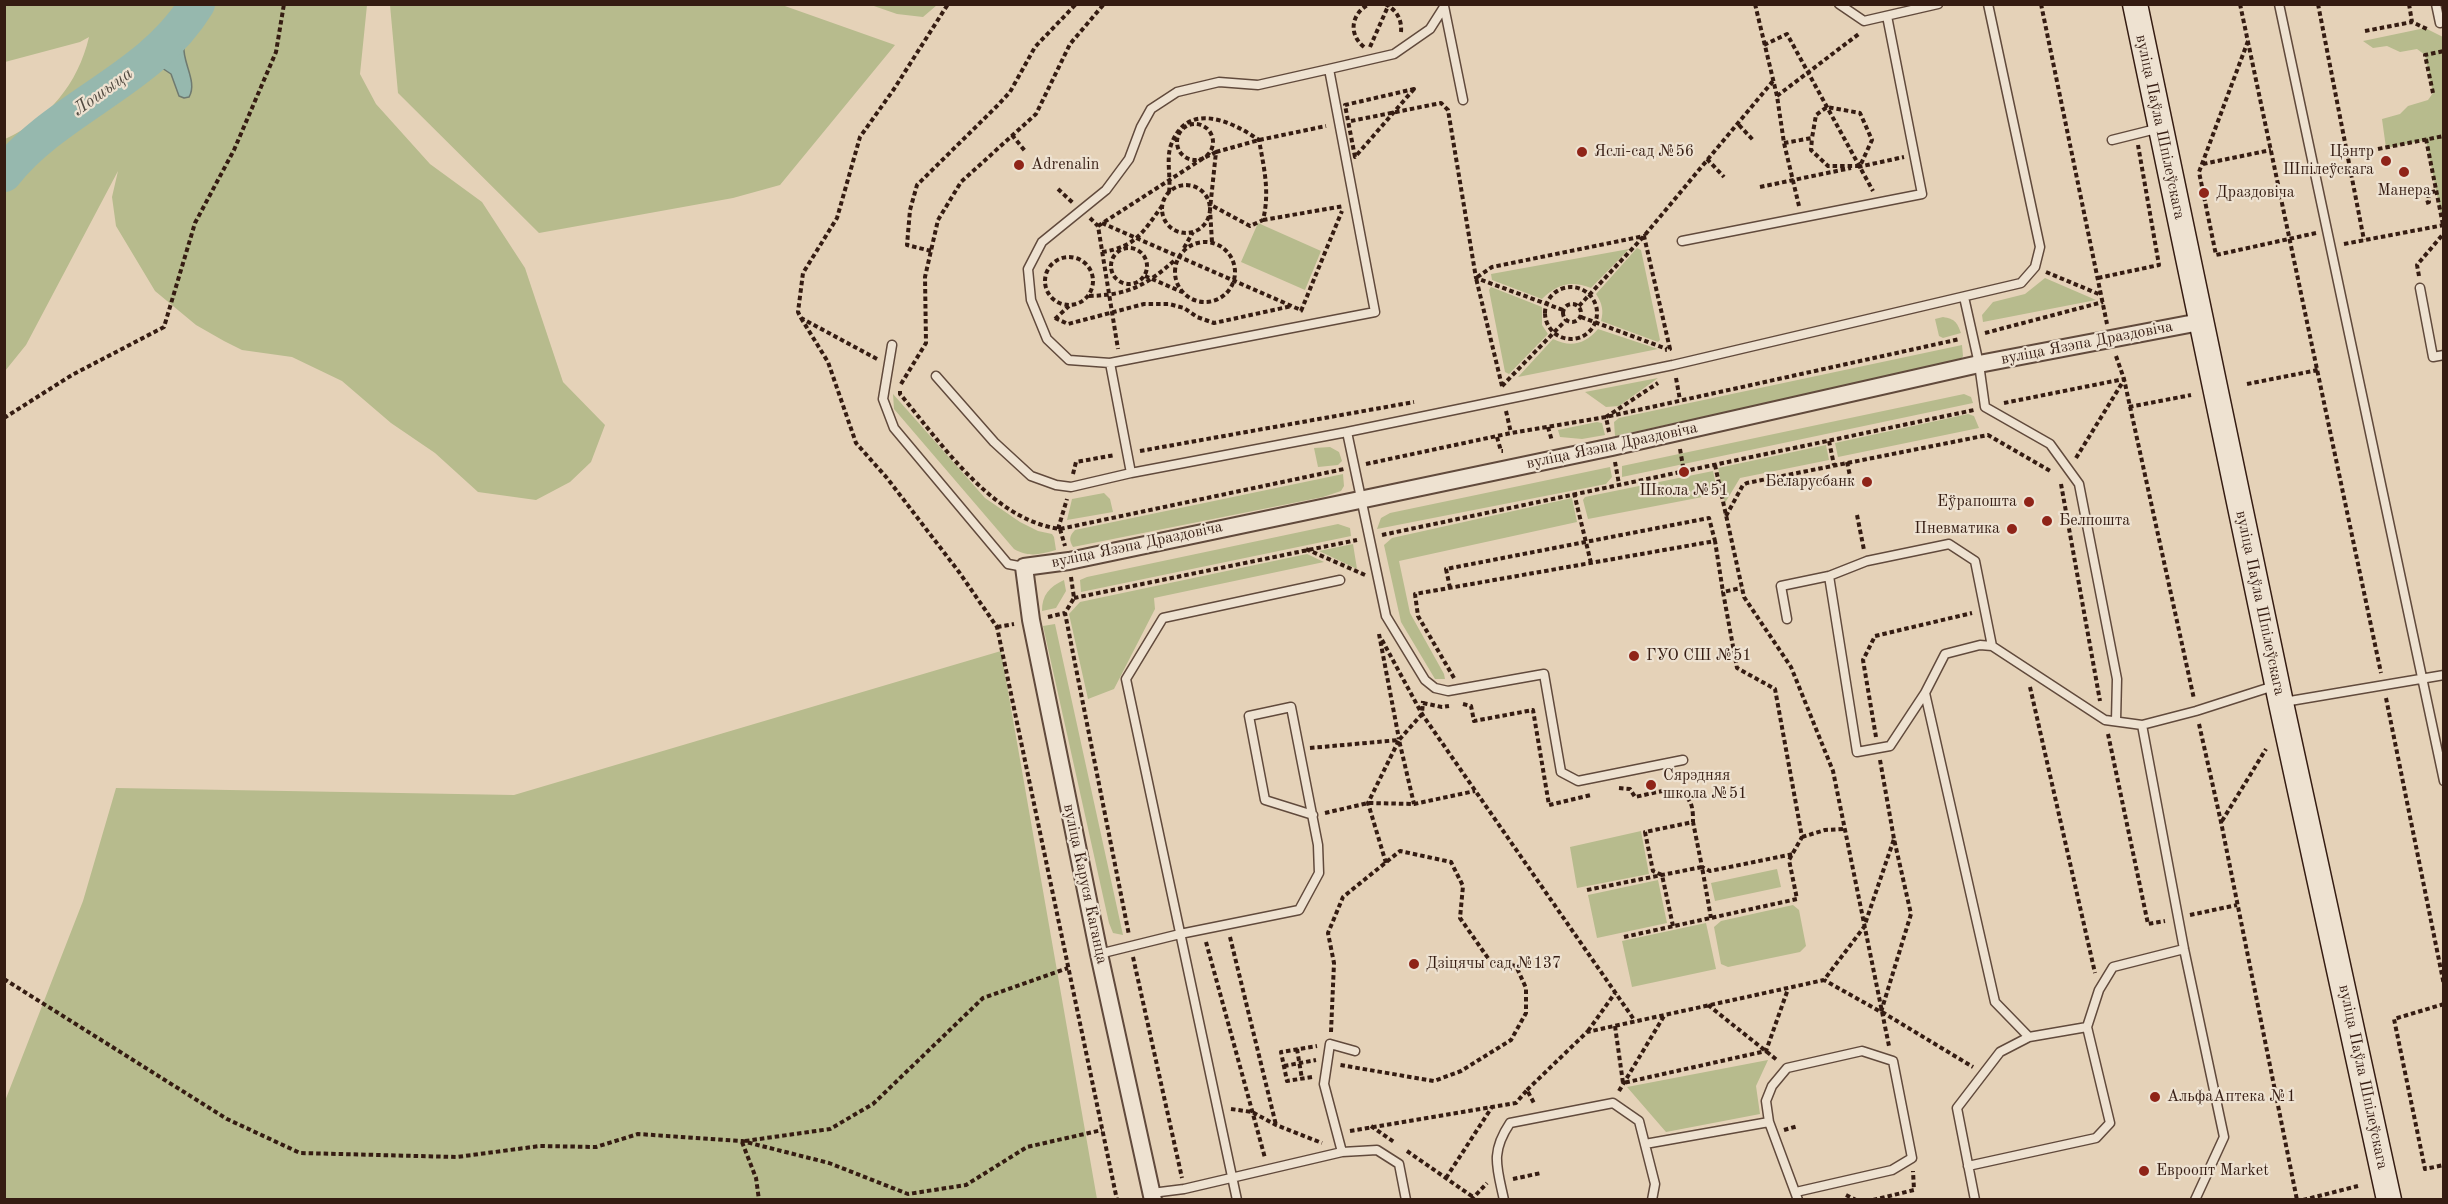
<!DOCTYPE html>
<html>
<head>
<meta charset="utf-8">
<style>
  body { margin:0 }
  #map { position:relative; width:2448px; height:1204px; overflow:hidden; background:#e5d2b8; font-family:"Old Standard TT",serif }
  canvas { display:block }
  .frame { position:absolute; inset:0; border:6px solid #351c12; pointer-events:none }
</style>
</head>
<body>
<div id="map">
<canvas width="2448" height="1204"></canvas>
<div class="frame"></div>
</div>
<script>
const context = document.querySelector('canvas').getContext('2d');
context.lineJoin = 'round';
function paint(path, color) {
  context.fillStyle = color;
  context.fill(path, 'evenodd');
}
function stroke(path, color, width, dash) {
  context.strokeStyle = color;
  context.lineWidth = width;
  context.lineCap = dash ? 'butt' : 'round';
  context.setLineDash(dash || []);
  context.stroke(path);
}
function label(font, color, halo, rows, align = 'center') {
  context.font = font + ' "Old Standard TT",serif';
  context.lineWidth = 4.5;
  context.setLineDash([]);
  context.textBaseline = 'middle';
  context.strokeStyle = halo;
  context.fillStyle = color;
  for (const [text, x, y, turn = 0] of rows) {
    context.save();
    context.translate(x, y);
    context.rotate((+turn || 0) * Math.PI / 180);
    context.textAlign = isNaN(turn) ? turn : align;
    if (halo) context.strokeText(text, 0, 0);
    context.fillText(text, 0, 0);
    context.restore();
  }
}
paint(new Path2D(`
  M 5,5 L 367,5 L 360,74 L 376,104 L 430,164 L 482,202 L 525,268 L 563,382 L 605,425 L 591,462 L 570,482 L 536,500 L 478,492 L 435,453 L 391,423 L 342,381 L 292,357 L 242,350 L 224,341 L 196,325 L 155,291 L 116,226 L 112,197 L 118,171 L 26,345 L 5,371 L 5,139 C 48,120 78,84 89,37 L 80,42 L 5,62 Z
  M 390,5 L 782,5 L 895,45 L 780,185 L 733,198 L 539,233 L 398,93 Z
  M 871,5 L 937,5 L 923,17 L 897,14 Z
  M 2425,28 L 2443,37 L 2443,225 L 2426,140 L 2386,148 L 2382,119 L 2400,114 L 2408,106 L 2428,100 L 2433,93 L 2425,55 L 2417,49 L 2400,52 L 2387,46 L 2373,48 L 2363,41 Z
  M 1258,223 L 1321,251 L 1305,290 L 1241,262 Z
  M 1637,248 L 1641,250 L 1660,340 L 1658,342 L 1601,321 C 1604,311 1602,303 1596,294 Z
  M 1629,249 L 1591,288 C 1571,280 1557,284 1542,299 L 1492,280 L 1491,274 Z
  M 2045,278 L 2096,300 L 1983,322 L 1982,315 L 1993,302 L 2025,294 Z
  M 1491,287 L 1542,307 L 1542,325 L 1548,334 L 1509,374 L 1505,372 L 1489,290 Z
  M 1943,317 C 1955,319 1957,322 1961,333 L 1943,338 L 1939,336 L 1935,319 Z
  M 1598,329 L 1658,349 L 1518,377 L 1553,339 C 1571,348 1585,344 1598,329 Z
  M 1962,345 L 1963,356 L 1960,361 L 1615,436 L 1614,422 L 1619,418 Z
  M 1658,378 L 1619,406 L 1606,407 L 1585,392 Z
  M 893,394 L 985,498 L 1020,522 L 1038,531 L 1052,534 L 1054,537 L 1056,550 C 1040,554 1030,558 1014,549 L 894,409 Z
  M 1964,394 L 1971,397 L 1973,403 L 1622,477 L 1622,466 Z
  M 1968,414 L 1974,416 L 1979,428 L 1838,457 L 1835,443 Z
  M 1597,422 L 1602,423 L 1605,435 L 1582,439 L 1560,437 L 1558,430 Z
  M 1826,445 L 1829,460 L 1740,478 L 1725,503 L 1718,468 Z
  M 1330,447 L 1339,452 L 1342,461 L 1338,465 L 1318,467 L 1314,448 Z
  M 1610,467 L 1612,477 L 1606,484 L 1377,529 L 1381,518 L 1390,513 Z
  M 1713,471 L 1718,494 L 1588,519 L 1583,500 L 1585,497 Z
  M 1343,474 L 1344,486 L 1341,491 L 1323,497 L 1073,547 C 1069,540 1069,536 1075,530 Z
  M 1104,493 L 1110,499 L 1113,512 L 1067,520 L 1072,499 Z
  M 1572,498 L 1577,522 L 1399,561 L 1410,613 L 1444,674 L 1445,679 L 1435,679 L 1401,622 L 1384,545 L 1392,538 Z
  M 1338,524 L 1350,528 L 1351,536 L 1081,592 L 1080,580 L 1087,577 Z
  M 1353,544 L 1357,569 L 1319,551 Z
  M 1307,554 L 1324,562 L 1154,598 L 1155,609 L 1114,689 L 1088,699 L 1069,614 L 1080,602 Z
  M 1064,580 L 1066,591 L 1056,608 L 1042,611 C 1042,595 1049,587 1064,580 Z
  M 1055,624 L 1123,935 L 1113,933 L 1109,923 L 1043,626 Z
  M 1001,651 L 1097,1199 L 5,1199 L 5,1101 L 83,901 L 116,788 L 514,795 Z
  M 1641,831 L 1649,874 L 1577,888 L 1570,847 Z
  M 1777,869 L 1781,887 L 1715,901 L 1711,883 Z
  M 1658,880 L 1667,923 L 1597,938 L 1588,895 Z
  M 1793,905 L 1799,910 L 1806,946 L 1800,952 L 1728,967 L 1721,964 L 1714,927 L 1721,921 Z
  M 1706,923 L 1716,969 L 1632,987 L 1622,941 Z
  M 1768,1060 L 1756,1086 L 1760,1114 L 1666,1132 L 1627,1087 Z`), '#b7bb8d');
const water = new Path2D(`
  M 185,5 L 214,5 C 206,19 186,30 184,46 C 182,62 198,82 189,97 L 184,98 L 179,96 L 171,74 L 162,68 C 143,75 110,119 90,108 L 88,100 L 90,95 C 120,63 165,46 185,5 Z`);
paint(water, '#96b8ae');
stroke(water, '#6f7a70', 1.5);
stroke(new Path2D(`
  M 4,174 C 58,106 151,80 197,4`), '#96b8ae', 36);
const lane = new Path2D(`
  M 1839,4 L 1864,21 L 1938,4
  M 2279,4 L 2444,781
  M 2436,4 L 2440,23
  M 1444,6 L 1463,100
  M 1329,69 L 1394,54 L 1430,29 L 1444,7
  M 2112,140 L 2160,128
  M 1682,241 L 1922,194 L 1887,16
  M 2420,288 L 2433,357 L 2444,355
  M 1964,297 L 1979,364 L 1985,407 L 2050,444 L 2079,484 L 2117,679 L 2116,721
  M 892,345 L 883,399 L 894,428 L 1008,564 L 1024,567
  M 1110,363 L 1069,360 L 1047,339 L 1031,300 L 1028,269 L 1042,242 L 1106,190 L 1129,159 L 1141,127 L 1151,109 L 1177,92 L 1219,82 L 1258,85 L 1329,69 L 1375,312 L 1110,363 L 1131,473
  M 936,376 L 994,442 L 1031,476 L 1056,485 L 1071,487 L 1131,473 L 1347,432
  M 1829,576 L 1857,752 L 1890,746 L 1925,693
  M 1787,619 L 1781,586 L 1829,576 L 1867,561 L 1949,544 L 1975,561 L 1992,646
  M 2284,702 L 2444,675
  M 2142,725 L 2184,949 L 2224,1137 L 2195,1200
  M 1683,760 L 1578,781 L 1561,772 L 1544,674 L 1448,691 L 1435,688 L 1425,680 L 1386,616 L 1347,432 L 1673,365 L 2021,283 L 2035,267 L 2040,247 L 1988,4
  M 2184,949 L 2113,967 L 2099,990 L 2087,1027 L 2029,1037 L 1995,1002 L 1925,693 L 1945,654 L 1980,645 L 1992,646 L 2105,720 L 2142,725 L 2196,711 L 2277,685
  M 1099,954 L 1180,934 L 1299,910 L 1319,873 L 1318,845 L 1291,707 L 1249,716 L 1265,800 L 1313,815
  M 1645,1144 L 1769,1122
  M 1342,1152 L 1324,1084 L 1330,1044 L 1355,1051
  M 1968,1166 L 2096,1138 L 2110,1123 L 2087,1027
  M 1796,1192 L 1892,1170 L 1912,1158 L 1893,1061 L 1862,1051 L 1787,1068 L 1772,1086 L 1766,1101 L 1769,1122 L 1798,1200
  M 1152,1193 L 1184,1189 L 1342,1152 L 1377,1150 L 1399,1164 L 1406,1200
  M 1237,1200 L 1126,679 L 1163,618 L 1340,580
  M 1504,1200 C 1497,1167 1490,1153 1510,1123 L 1613,1103 L 1639,1121 L 1655,1184 L 1652,1200
  M 1975,1200 L 1957,1108 L 2000,1052 L 2029,1037`);
const street = new Path2D(`
  M 1153,1200 L 1099,954 L 1031,620 L 1024,567 L 1069,561 L 1612,447 L 1979,364 L 2200,322`);
const secondary = new Path2D(`
  M 2135,4 L 2281,703 L 2389,1200`);
stroke(lane, '#614a3c', 11);
stroke(street, '#614a3c', 20);
stroke(secondary, '#351c12', 27);
stroke(new Path2D(`
  M 1385,4 C 1397,10 1402,20 1401,32
  M 1755,4 L 1777,96 L 1784,143 L 1799,206
  M 2041,4 L 2107,324
  M 2240,4 L 2381,673
  M 2318,4 L 2364,240
  M 2409,4 L 2412,22 L 2429,30
  M 2365,31 L 2412,22
  M 2248,41 L 2199,172 L 2216,255 L 2316,233
  M 1764,45 L 1787,34 L 1873,191
  M 1364,47 C 1348,34 1351,14 1369,4
  M 1370,47 L 1389,4
  M 1414,89 L 1355,157 L 1345,105 Z
  M 2433,93 L 2425,55 L 2444,51
  M 1777,96 L 1860,33
  M 1351,121 L 1441,103 L 1448,110 L 1476,278 L 1563,310
  M1177 142a18 18 0 1 1 36 0a18 18 0 1 1-36 0Z
  M 1739,125 L 1753,140
  M 1012,135 L 1025,151
  M 2426,139 L 2443,225
  M 1784,143 L 1812,138 L 1816,115 L 1827,107 L 1860,113 L 1872,140 L 1860,166 L 1828,166 L 1811,150 L 1812,138
  M 2378,149 L 2444,136
  M 1216,152 L 1259,140 L 1326,126
  M 2347,156 L 2362,153
  M 1707,159 L 1724,177
  M 2203,164 L 2271,150
  M 1858,167 L 1904,157
  M1162 209a24 24 0 1 1 48 0a24 24 0 1 1-48 0Z
  M 1760,187 L 1851,168
  M 1058,189 L 1073,203
  M 1169,192 C 1171,178 1166,158 1171,145 C 1187,101 1230,120 1259,140 C 1264,168 1270,192 1263,220 L 1250,226 L 1211,205
  M 2426,203 L 2429,202 L 2428,193 L 2436,191
  M 1090,218 L 1098,226 L 1118,349
  M 1263,220 L 1344,206
  M 1102,223 L 1303,311
  M 1098,226 L 1202,159 L 1216,152 L 1210,209 L 1212,242
  M1175 272a30 30 0 1 1 60 0a30 30 0 1 1-60 0Z
  M 2344,244 L 2444,225
  M 1184,248 L 1193,232
  M1111 266a18 18 0 1 1 36 0a18 18 0 1 1-36 0Z
  M 931,251 L 907,245 L 910,210 L 917,185 L 997,106 L 1010,92 L 1035,47 L 1076,4
  M 1102,252 C 1136,247 1143,232 1162,206
  M1045 281a24 24 0 1 1 48 0a24 24 0 1 1-48 0Z
  M 2046,272 L 2101,295
  M 1145,276 L 1182,292
  M 2419,276 L 2417,265 L 2444,233
  M 2098,278 L 2159,265 L 2138,145
  M1545 313a26 26 0 1 1 52 0a26 26 0 1 1-52 0Z
  M 1089,296 C 1129,295 1147,285 1176,259
  M1563 313a9 9 0 1 1 18 0a9 9 0 1 1-18 0Z
  M 1579,306 L 1644,236 L 1773,81
  M 1301,311 L 1342,211
  M 1581,317 L 1667,349
  M 801,318 L 828,362 L 856,443 L 887,478 L 959,572 L 997,627 L 1117,1200
  M 1055,318 L 1068,324 L 1144,304 L 1169,304 L 1184,308 L 1197,317 L 1214,323 L 1292,306
  M 1055,319 L 1069,306
  M 1985,333 L 2103,302
  M 2116,356 L 2124,379 L 2194,699
  M 877,359 L 801,318 L 798,312 L 803,273 L 837,218 L 860,137 L 894,89 L 948,4
  M 1676,378 L 1680,400
  M 901,384 L 926,343 L 925,277 L 938,220 L 961,182 L 1036,114 L 1070,44 L 1104,4
  M 2247,384 L 2318,370
  M 1502,386 L 1476,278 L 1492,267 L 1644,236 L 1670,349 L 1665,350
  M 1502,386 L 1566,320
  M 900,391 L 900,394 C 942,444 992,520 1060,529 L 1344,469
  M 2004,403 L 2124,379
  M 2129,407 L 2191,395
  M 1506,411 L 1511,433
  M 4,418 L 72,375 L 164,327 L 195,223 L 234,150 L 276,52 L 284,4
  M 1548,427 L 1552,441
  M 1609,432 L 1606,417 L 1658,383
  M 1497,437 L 1501,451 L 1503,451
  M 1829,441 L 1834,465
  M 1680,449 L 1684,472
  M 1140,451 L 1414,402
  M 2076,458 L 2124,380
  M 1615,462 L 1619,484
  M 1847,462 L 1850,476
  M 1366,464 L 1511,433 L 1606,417 L 1960,339
  M 1715,465 L 1744,597 L 1791,667 L 1833,771 L 1889,1046
  M 1073,474 L 1076,462 L 1115,455
  M 2061,484 L 2100,701
  M 1574,493 L 1591,563
  M 1857,515 L 1864,550
  M 1726,516 L 1743,485 L 1747,483 L 1988,435 L 2052,472
  M 1058,529 L 1067,499
  M 1060,529 L 1065,546
  M 1382,535 L 1974,410
  M 1306,549 L 1365,575
  M 1071,577 L 1074,598 L 1065,613 L 1129,935
  M 1450,588 L 1446,569 L 1709,518 L 1715,541
  M 1074,598 L 1357,540
  M 1048,617 L 1065,613
  M 997,627 L 1014,624
  M 1379,634 L 1399,739
  M 1382,640 L 1422,714 L 1635,1021
  M 1454,678 L 1418,616 L 1415,594 L 1715,541 L 1723,592
  M 2030,687 L 2095,973
  M 2386,698 L 2444,985
  M 1423,703 L 1442,707 L 1449,706
  M 1463,704 L 1471,706 L 1474,721 L 1533,710 L 1549,805 L 1591,795
  M 2199,724 L 2221,822 L 2297,1200
  M 2108,734 L 2148,924 L 2165,921
  M 1876,737 L 1863,660 L 1875,636 L 1972,613
  M 1310,748 L 1399,740 L 1422,714 L 1423,701
  M 1880,760 L 1894,839
  M 1619,788 L 1630,789 L 1635,797 C 1652,794 1680,782 1690,802 C 1693,807 1693,816 1693,822
  M 1325,813 L 1368,803 L 1414,804 L 1475,791
  M 2222,821 L 2266,749
  M 1802,837 L 1825,830 L 1844,829
  M 1386,863 L 1368,803 L 1399,740 L 1414,804
  M 1587,890 L 1702,867 L 1711,918
  M 2190,915 L 2237,905
  M 1673,926 L 1662,875 L 1653,871 L 1645,832 L 1693,822 L 1702,867 L 1710,871 L 1793,854
  M 1230,937 L 1276,1125
  M 1624,937 L 1797,899 L 1789,860 L 1802,837 L 1775,689 L 1737,668 L 1723,592 L 1741,588
  M 1206,942 L 1265,1158
  M 1133,957 L 1182,1178
  M 4,979 L 227,1119 L 300,1153 L 457,1157 L 540,1146 L 596,1147 L 638,1134 L 742,1141 L 829,1163 L 908,1194 L 966,1185 L 1027,1147 L 1102,1130
  M 2444,1004 L 2394,1019 L 2425,1169 L 2444,1165
  M 1708,1005 L 1777,1060
  M 1882,1012 L 1973,1067
  M 1615,1026 L 1623,1083 L 1766,1051 L 1788,989
  M 1588,1031 L 1615,993
  M 1331,1032 L 1334,963 L 1328,933 L 1343,897 L 1400,851 L 1451,862 L 1463,886 L 1460,918 L 1490,961 L 1516,966 L 1526,988 L 1526,1013 L 1511,1040 L 1461,1071 L 1434,1081 L 1340,1065
  M 1297,1049 L 1302,1079
  M 1284,1066 L 1316,1060
  M 1312,1077 L 1287,1081 L 1281,1052 L 1317,1046
  M 1527,1090 L 1587,1032 L 1824,980 L 1864,927 L 1894,839 L 1911,914 L 1881,1012 L 1824,980
  M 1619,1091 L 1664,1016
  M 1231,1109 L 1252,1112 L 1276,1125 L 1322,1143
  M 1371,1126 L 1394,1142
  M 1784,1130 L 1798,1126
  M 1350,1131 L 1516,1103 L 1527,1090 L 1535,1105
  M 745,1141 L 830,1129 L 873,1104 L 983,998 L 1068,968
  M 742,1142 L 756,1178 L 759,1200
  M 1407,1151 L 1473,1197
  M 1446,1178 L 1492,1107
  M 1513,1179 L 1541,1173
  M 1846,1195 L 1856,1200
  M 1471,1200 L 1487,1183
  M 1873,1200 L 1914,1190 L 1913,1171
  M 2303,1200 L 2358,1186`), '#351c12', 4, [4.5, 3]);
stroke(lane, '#eee2d1', 8);
stroke(street, '#eee2d1', 16);
stroke(secondary, '#eee2d1', 24);
for (const [x, y, r, color] of [
  [1582,152,6,"#8f2418"],
  [2386,161,6,"#8f2418"],
  [1019,165,6,"#8f2418"],
  [2404,172,6,"#8f2418"],
  [2204,193,6,"#8f2418"],
  [1684,472,6,"#8f2418"],
  [1867,482,6,"#8f2418"],
  [2029,502,6,"#8f2418"],
  [2047,521,6,"#8f2418"],
  [2012,529,6,"#8f2418"],
  [1634,656,6,"#8f2418"],
  [1651,785,6,"#8f2418"],
  [1414,964,6,"#8f2418"],
  [2155,1097,6,"#8f2418"],
  [2144,1171,6,"#8f2418"]
]) {
  const dot = new Path2D();
  dot.arc(x, y, r, 0, 2 * Math.PI);
  context.fillStyle = color;
  context.fill(dot);
  stroke(dot, '#eee2d1', 2);
}
label('16px', '#351c12', '#eee2d1', [
  ["вуліца Паўла Шпілеўскага",2160,127,78],
  ["вуліца Язэпа Драздовіча",2087,343,-11],
  ["вуліца Язэпа Драздовіча",1612,446,-12],
  ["вуліца Язэпа Драздовіча",1137,545,-12],
  ["вуліца Паўла Шпілеўскага",2260,603,78],
  ["вуліца Каруся Каганца",1085,884,78],
  ["вуліца Паўла Шпілеўскага",2363,1077,78]
]);
label('16px', '#351c12', '#eee2d1', [
  ["Яслі-сад №56",1594,152],
  ["Цэнтр",2374,152,"right"],
  ["Шпілеўскага",2374,170,"right"],
  ["Adrenalin",1031,165],
  ["Манера",2404,191,"center"],
  ["Драздовіча",2216,193],
  ["Беларусбанк",1855,482,"right"],
  ["Школа №51",1684,491,"center"],
  ["Еўрапошта",2017,502,"right"],
  ["Белпошта",2059,521],
  ["Пневматика",2000,529,"right"],
  ["ГУО СШ №51",1646,656],
  ["Сярэдняя",1663,776],
  ["школа №51",1663,794],
  ["Дзіцячы сад №137",1426,964],
  ["АльфаАптека №1",2167,1097],
  ["Евроопт Market",2156,1171]
], 'left');
label('italic 18px', '#524b41', '#eee2d1', [
  ["Лошыца",103,92,-36]
]);
</script>
</body>
</html>
